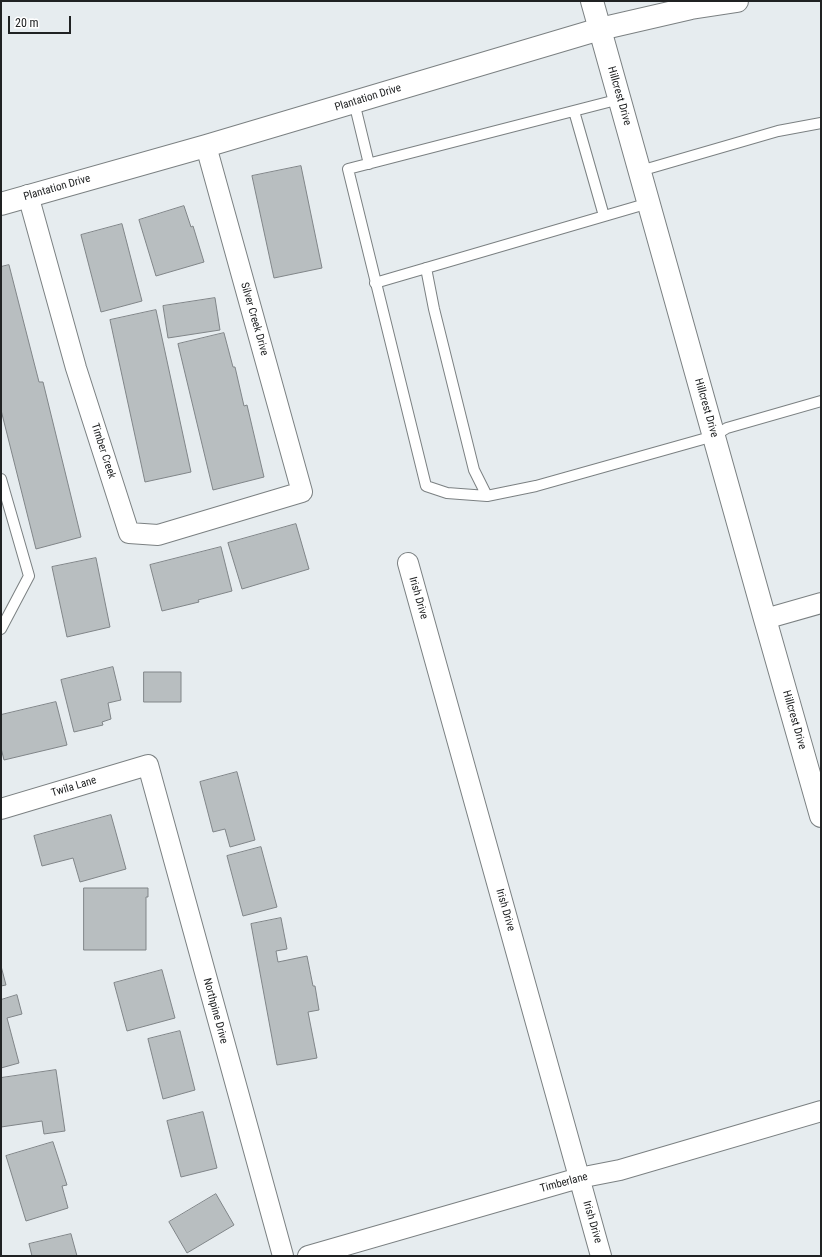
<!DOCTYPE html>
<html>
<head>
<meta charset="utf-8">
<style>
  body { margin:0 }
  #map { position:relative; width:822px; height:1257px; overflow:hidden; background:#e6ecef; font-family:"Roboto Condensed",sans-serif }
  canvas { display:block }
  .frame { position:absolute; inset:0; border:2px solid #202223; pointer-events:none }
  .scale { position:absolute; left:8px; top:16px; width:63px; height:18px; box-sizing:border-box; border:2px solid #202223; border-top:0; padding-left:5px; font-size:12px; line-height:14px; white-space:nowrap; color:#202223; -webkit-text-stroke:3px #fff; paint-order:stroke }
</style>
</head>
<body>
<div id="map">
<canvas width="822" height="1257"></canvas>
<div class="frame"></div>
<div class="scale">20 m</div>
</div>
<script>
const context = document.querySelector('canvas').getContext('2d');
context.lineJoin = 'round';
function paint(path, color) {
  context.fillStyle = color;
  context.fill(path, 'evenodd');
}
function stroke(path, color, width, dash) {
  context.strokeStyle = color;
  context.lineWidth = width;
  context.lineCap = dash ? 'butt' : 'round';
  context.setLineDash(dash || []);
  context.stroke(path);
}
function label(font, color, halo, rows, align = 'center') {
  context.font = font + ' "Roboto Condensed",sans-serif';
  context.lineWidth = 3;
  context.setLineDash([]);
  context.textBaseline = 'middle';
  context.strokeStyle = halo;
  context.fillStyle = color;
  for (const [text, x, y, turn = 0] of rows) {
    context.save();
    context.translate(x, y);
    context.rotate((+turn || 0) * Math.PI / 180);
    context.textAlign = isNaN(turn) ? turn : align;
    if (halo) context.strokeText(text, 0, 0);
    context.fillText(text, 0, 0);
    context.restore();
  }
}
const building = new Path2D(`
  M 301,166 L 322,268 L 274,278 L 252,176 Z
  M 184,206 L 191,227 L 193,226 L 204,262 L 156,276 L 139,220 Z
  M 122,224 L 142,301 L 101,312 L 81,235 Z
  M 9,265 L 39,382 L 43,382 L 81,537 L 36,549 L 1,410 L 1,267 Z
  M 215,298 L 220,330 L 168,338 L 163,306 Z
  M 156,310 L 191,472 L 145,482 L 110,320 Z
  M 224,333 L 233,367 L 235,367 L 244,406 L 247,405 L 264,477 L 213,490 L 178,344 Z
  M 296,524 L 309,569 L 242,589 L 228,543 Z
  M 221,547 L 232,591 L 198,600 L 199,602 L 162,611 L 150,565 Z
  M 96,558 L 110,627 L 67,637 L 52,567 Z
  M 113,667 L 121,700 L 108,703 L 111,719 L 102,722 L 103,725 L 74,732 L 61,680 Z
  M 144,672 L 181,672 L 181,702 L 144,702 Z
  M 56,702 L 67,745 L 4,760 L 1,748 L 1,715 Z
  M 237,772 L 255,840 L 230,847 L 225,829 L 213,832 L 200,782 Z
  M 111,815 L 126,869 L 80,882 L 73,858 L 42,866 L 34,836 Z
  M 261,847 L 277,907 L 243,916 L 227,856 Z
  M 84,888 L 148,888 L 148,897 L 146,897 L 146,950 L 84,950 Z
  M 281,918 L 287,949 L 276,951 L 278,962 L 307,956 L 313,986 L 315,986 L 319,1010 L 308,1012 L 317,1058 L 277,1065 L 251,924 Z
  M 1,966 L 6,985 L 1,986 Z
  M 162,970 L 175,1018 L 127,1031 L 114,983 Z
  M 17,995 L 22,1014 L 7,1018 L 19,1063 L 1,1068 L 1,1000 Z
  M 180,1031 L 195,1090 L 163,1099 L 148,1039 Z
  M 56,1070 L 65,1131 L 44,1134 L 42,1121 L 1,1127 L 1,1078 Z
  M 203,1112 L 217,1168 L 181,1177 L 167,1121 Z
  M 53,1142 L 67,1185 L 62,1186 L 68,1208 L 26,1221 L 6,1156 Z
  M 216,1194 L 234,1225 L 187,1253 L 169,1222 Z
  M 71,1234 L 77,1256 L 32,1256 L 29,1244 Z`);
paint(building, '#b8bec0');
stroke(building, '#808588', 1);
const service = new Path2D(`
  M 354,102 L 369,164
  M 574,111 L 604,216
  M 640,171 L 778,131 L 821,123
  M 426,268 L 434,309 L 474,470 L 487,496 L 536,486 L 714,436 L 727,428 L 821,401
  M 375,283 L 649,203
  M 1,479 L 29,576 L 1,629
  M 487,496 L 447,493 L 426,486 L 348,169 L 620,99`);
const minor = new Path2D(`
  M 28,195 L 76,368 L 129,533 L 158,535 L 302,492 L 206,146
  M 408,563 L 601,1256
  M 765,619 L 821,603
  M 1,809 L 148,765 L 283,1256
  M 308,1256 L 579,1178 L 620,1170 L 821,1111`);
const tertiary = new Path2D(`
  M 592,1 L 765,619 L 821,816
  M 1,204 L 206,146 L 600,29 L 691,8 L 737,1`);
stroke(service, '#7b8082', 12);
stroke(minor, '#7b8082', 22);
stroke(tertiary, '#7b8082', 24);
stroke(service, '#fff', 10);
stroke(minor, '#fff', 20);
stroke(tertiary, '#fff', 22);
label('11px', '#202223', '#fff', [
  ["Hillcrest Drive",619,96,74],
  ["Plantation Drive",368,98,-17],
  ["Plantation Drive",57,188,-16],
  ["Silver Creek Drive",254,319,74],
  ["Hillcrest Drive",706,408,74],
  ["Timber Creek",103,451,72],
  ["Irish Drive",418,598,74],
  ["Hillcrest Drive",794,720,74],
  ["Twila Lane",74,787,-17],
  ["Irish Drive",505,910,74],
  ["Northpine Drive",215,1011,75],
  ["Timberlane",564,1183,-15],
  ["Irish Drive",592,1222,74]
]);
</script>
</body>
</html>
